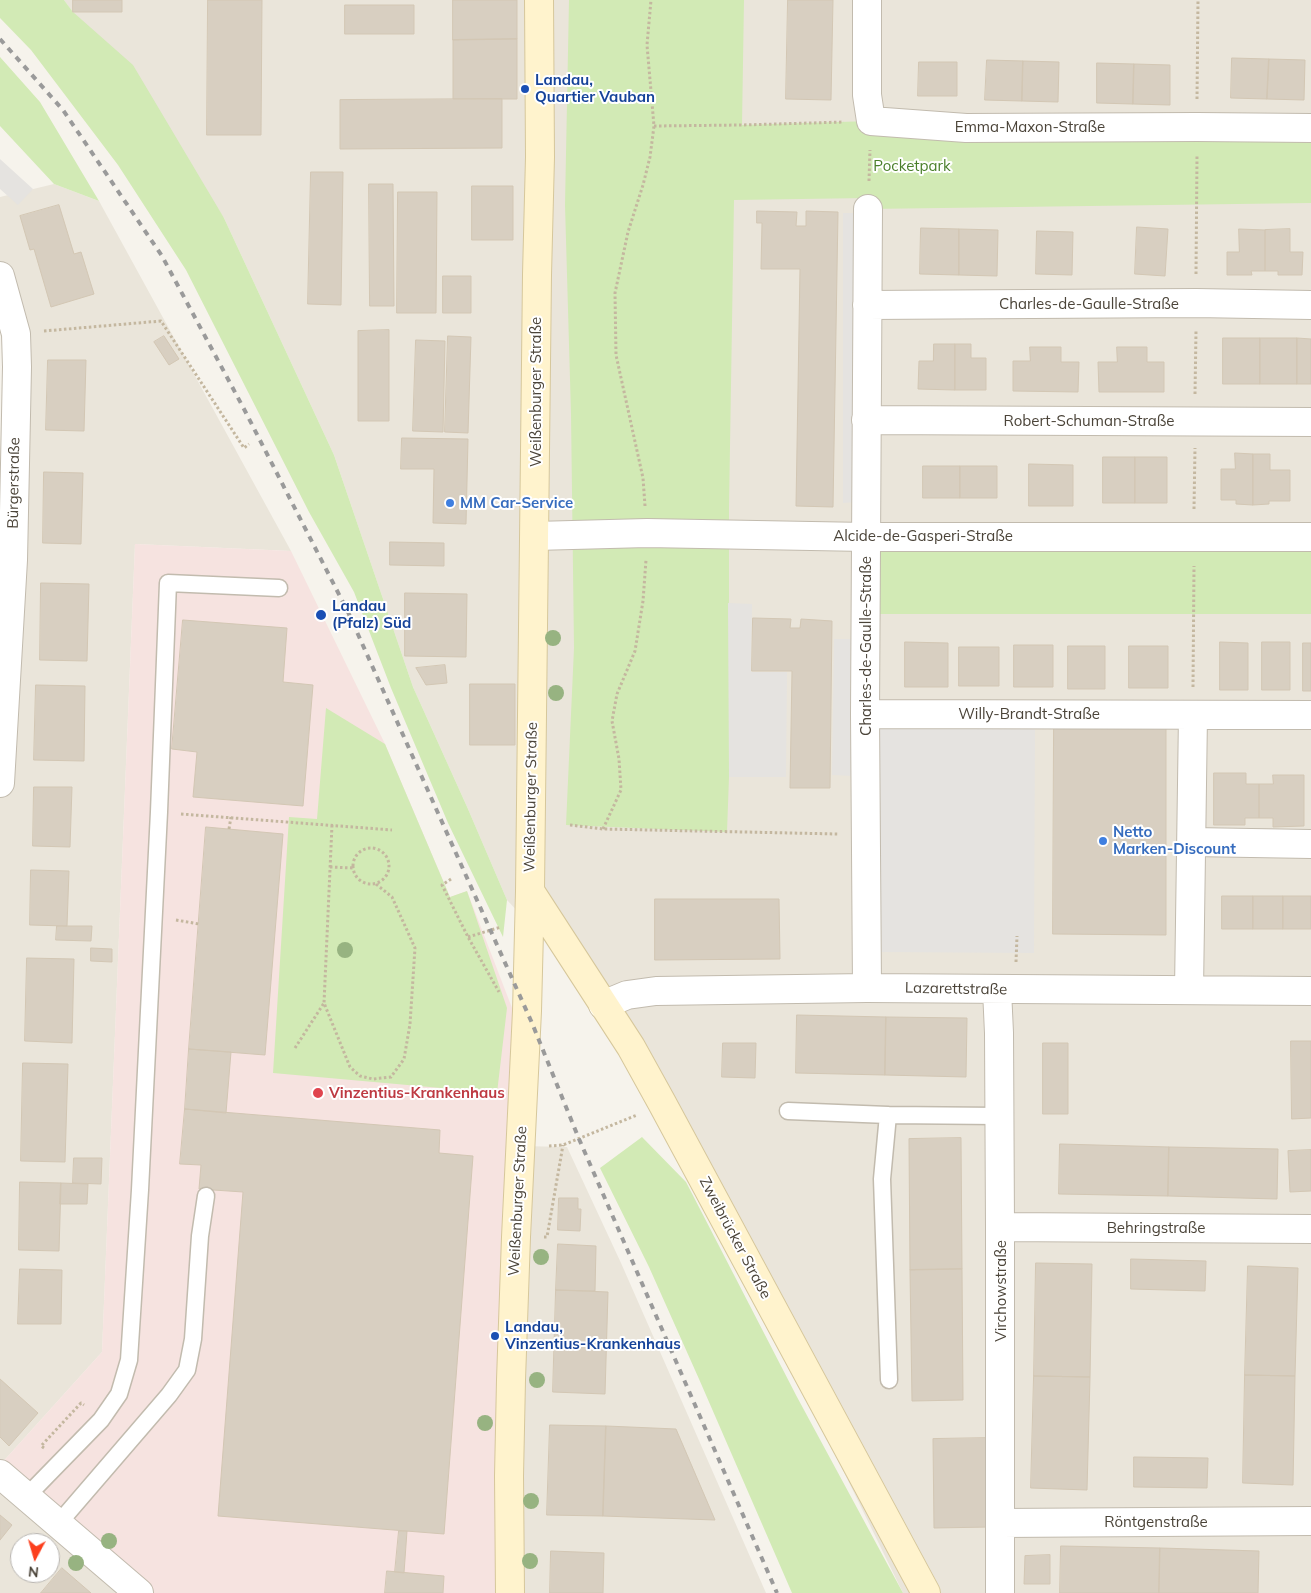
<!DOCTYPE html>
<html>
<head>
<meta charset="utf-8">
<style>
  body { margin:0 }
  #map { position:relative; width:1311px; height:1593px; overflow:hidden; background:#f6f3ec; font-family:Mulish,sans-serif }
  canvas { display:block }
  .north { position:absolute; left:10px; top:1533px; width:50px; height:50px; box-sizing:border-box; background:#fff; border:1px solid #b7b4b0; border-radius:50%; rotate:186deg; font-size:14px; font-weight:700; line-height:20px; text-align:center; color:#4b4439 }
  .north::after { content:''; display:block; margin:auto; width:18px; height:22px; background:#fc3f1d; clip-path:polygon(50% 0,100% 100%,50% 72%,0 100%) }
</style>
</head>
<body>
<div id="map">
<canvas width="1311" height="1593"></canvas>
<div class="north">N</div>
</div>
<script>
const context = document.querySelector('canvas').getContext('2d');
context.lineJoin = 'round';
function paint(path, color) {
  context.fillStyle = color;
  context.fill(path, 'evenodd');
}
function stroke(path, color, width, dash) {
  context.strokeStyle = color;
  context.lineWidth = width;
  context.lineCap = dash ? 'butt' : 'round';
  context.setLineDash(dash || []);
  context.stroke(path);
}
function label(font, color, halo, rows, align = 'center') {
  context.font = font + ' Mulish,sans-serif';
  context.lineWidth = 4;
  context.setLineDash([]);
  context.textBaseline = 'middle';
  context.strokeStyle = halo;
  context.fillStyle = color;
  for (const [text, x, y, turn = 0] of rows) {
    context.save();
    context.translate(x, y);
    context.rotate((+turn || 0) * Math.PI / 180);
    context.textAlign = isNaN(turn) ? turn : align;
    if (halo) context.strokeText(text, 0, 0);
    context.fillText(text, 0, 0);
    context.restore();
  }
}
paint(new Path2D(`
  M 64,0 L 1311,0 L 1311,1593 L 903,1593 L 774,1329 L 581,979 L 507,900 L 468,809 L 413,687 L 334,455 L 224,218 Z
  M 54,184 L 99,201 L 291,551 L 135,544 L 102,1352 L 0,1465 L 0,593 L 16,334 L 0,276 L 0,197 Z
  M 521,1146 L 567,1147 L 621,1263 L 766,1593 L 506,1593 Z
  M 0,1474 L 139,1593 L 0,1593 ZM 20,1543 L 50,1543 L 50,1573 L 20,1573 Z`), '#eae5da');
paint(new Path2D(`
  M 135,544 L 291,551 L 385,744 L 450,897 L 467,891 L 524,1039 L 506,1593 L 139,1593 L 0,1465 L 102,1352 Z`), '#f6e3e0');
paint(new Path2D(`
  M 0,0 L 64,0 L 73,12 L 133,65 L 224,218 L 334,455 L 413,687 L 468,809 L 507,900 L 503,937 L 448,823 L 391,688 L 354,592 L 309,512 L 186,270 L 118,165 L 31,50 L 0,18 Z
  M 569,0 L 744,0 L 742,125 L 871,121 L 1311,128 L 1311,203 L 868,209 L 868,198 L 734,200 L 729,508 L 729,777 L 727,832 L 566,825 L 574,648 L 571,414 L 565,205 Z
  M 0,57 L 40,102 L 99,201 L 54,184 L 0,126 Z
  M 866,537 L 1311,537 L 1311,614 L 865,614 Z
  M 326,708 L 385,744 L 450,897 L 467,891 L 507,1008 L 497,1093 L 273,1073 L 289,817 L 317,819 Z
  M 642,1137 L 686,1182 L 797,1397 L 903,1593 L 792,1593 L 699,1379 L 649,1267 L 600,1168 Z`), '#d2eab5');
paint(new Path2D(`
  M 0,159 L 33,189 L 18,205 L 0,189 Z
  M 843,213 L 856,213 L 856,502 L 843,503 Z
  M 728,603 L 752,604 L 751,672 L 787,672 L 786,777 L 729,777 Z
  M 834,639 L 853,639 L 852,776 L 832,775 Z
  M 879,727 L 1035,728 L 1034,953 L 878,952 Z`), '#e5e3e0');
const building = new Path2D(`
  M 73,0 L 122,0 L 122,12 L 73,12 Z
  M 208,0 L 262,0 L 261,135 L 207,135 Z
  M 453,0 L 517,0 L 517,39 L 453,40 Z
  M 788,0 L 833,0 L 831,100 L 786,99 Z
  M 345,5 L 414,5 L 414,34 L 345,34 Z
  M 517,39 L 517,99 L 453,99 L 453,40 Z
  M 1232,58 L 1269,59 L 1267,99 L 1231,98 Z
  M 1269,59 L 1305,60 L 1304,100 L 1267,99 Z
  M 987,60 L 1023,61 L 1022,101 L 985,100 Z
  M 1023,61 L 1059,62 L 1058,102 L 1022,101 Z
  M 919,62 L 957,62 L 957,96 L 918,96 Z
  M 1097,63 L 1134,64 L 1133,104 L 1097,103 Z
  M 1134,64 L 1170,65 L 1170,105 L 1133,104 Z
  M 502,99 L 502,148 L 340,149 L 340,100 Z
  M 311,172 L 343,172 L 341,305 L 308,304 Z
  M 369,184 L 393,184 L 394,306 L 370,306 Z
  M 472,186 L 513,186 L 513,240 L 472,240 Z
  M 398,192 L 437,192 L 436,313 L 397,313 Z
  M 59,205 L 74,254 L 81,252 L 94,294 L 51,307 L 34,249 L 30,250 L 20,216 Z
  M 757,211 L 797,212 L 796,226 L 806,226 L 806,211 L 838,212 L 833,507 L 796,506 L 800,269 L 761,269 L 762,223 L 757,223 Z
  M 1137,227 L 1168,229 L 1165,276 L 1135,274 Z
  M 921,228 L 959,229 L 959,275 L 920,274 Z
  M 959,229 L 998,230 L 997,276 L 959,275 Z
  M 1239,229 L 1265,230 L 1265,271 L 1251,271 L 1252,275 L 1227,275 L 1227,252 L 1239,252 Z
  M 1290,229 L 1290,252 L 1303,252 L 1302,275 L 1278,275 L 1278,271 L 1265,271 L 1265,230 Z
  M 1037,231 L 1073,232 L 1072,275 L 1036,274 Z
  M 443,276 L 471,276 L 471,313 L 443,313 Z
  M 389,330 L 389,421 L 358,421 L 358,331 Z
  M 164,336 L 179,359 L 169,365 L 154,342 Z
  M 448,336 L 471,337 L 468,433 L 445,432 Z
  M 1223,338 L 1260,338 L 1260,384 L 1223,384 Z
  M 1260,338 L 1297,338 L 1297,384 L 1260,384 Z
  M 1297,338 L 1311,339 L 1311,384 L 1297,384 Z
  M 416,340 L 445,341 L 443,432 L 413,431 Z
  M 934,344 L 955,344 L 955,390 L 918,389 L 919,361 L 933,361 Z
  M 955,344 L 971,344 L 971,358 L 986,358 L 986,390 L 955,390 Z
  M 1030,347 L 1061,347 L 1061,362 L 1079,362 L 1078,392 L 1013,391 L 1013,361 L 1030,361 Z
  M 1117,347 L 1147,347 L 1147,362 L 1164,362 L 1164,392 L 1099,392 L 1098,362 L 1117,362 Z
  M 48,360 L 86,360 L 84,431 L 46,430 Z
  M 402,438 L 468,439 L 466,524 L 433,523 L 434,469 L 401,469 Z
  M 1235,453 L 1253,454 L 1253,505 L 1236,504 L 1236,500 L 1221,500 L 1221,469 L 1235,469 Z
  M 1253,454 L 1270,454 L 1270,470 L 1290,470 L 1290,501 L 1269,501 L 1269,504 L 1253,505 Z
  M 1103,457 L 1135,457 L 1135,503 L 1103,503 Z
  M 1135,457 L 1167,457 L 1167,503 L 1135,503 Z
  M 1029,464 L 1073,465 L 1073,506 L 1029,506 Z
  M 923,466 L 960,466 L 960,498 L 923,498 Z
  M 960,466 L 997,466 L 997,498 L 960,498 Z
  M 44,472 L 83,473 L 81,544 L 43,543 Z
  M 390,542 L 444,543 L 444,566 L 390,565 Z
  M 41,583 L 89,584 L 87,661 L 40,660 Z
  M 405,593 L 467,594 L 466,657 L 405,656 Z
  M 753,618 L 791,619 L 790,628 L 800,628 L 801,619 L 832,621 L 830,788 L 790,788 L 792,671 L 752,671 Z
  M 183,620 L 287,628 L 283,682 L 313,685 L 303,806 L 193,797 L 197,752 L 172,749 Z
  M 905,642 L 948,643 L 948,687 L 905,687 Z
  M 1220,642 L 1248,643 L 1248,690 L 1220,690 Z
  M 1262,642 L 1290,642 L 1290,690 L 1262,690 Z
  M 1303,643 L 1311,643 L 1311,691 L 1303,691 Z
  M 1014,645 L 1053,645 L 1053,687 L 1014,687 Z
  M 1068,646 L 1105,646 L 1105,689 L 1068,689 Z
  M 1129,646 L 1168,646 L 1168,688 L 1129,688 Z
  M 959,647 L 999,647 L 999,686 L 959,686 Z
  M 445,665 L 447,683 L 426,685 L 416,668 Z
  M 470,684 L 515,684 L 515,745 L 470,745 Z
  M 36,685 L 85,686 L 84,761 L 34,760 Z
  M 1054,727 L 1166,728 L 1166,935 L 1053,934 Z
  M 1214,773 L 1246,773 L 1246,784 L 1259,784 L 1259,818 L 1245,818 L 1245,825 L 1214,825 Z
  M 1273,775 L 1304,775 L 1304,826 L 1273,827 L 1273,818 L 1259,818 L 1259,784 L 1273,784 Z
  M 34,787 L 72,787 L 70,847 L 33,846 Z
  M 206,827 L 283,834 L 265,1055 L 189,1049 Z
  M 31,870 L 69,871 L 67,926 L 30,925 Z
  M 1222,896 L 1253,896 L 1253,929 L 1222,929 Z
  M 1253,896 L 1283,896 L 1283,929 L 1253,929 Z
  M 1283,896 L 1311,896 L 1311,929 L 1283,929 Z
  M 655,899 L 779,899 L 780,959 L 655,960 Z
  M 57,926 L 92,926 L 91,941 L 56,940 Z
  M 91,948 L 112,949 L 112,962 L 91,961 Z
  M 27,958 L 74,959 L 72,1043 L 25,1041 Z
  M 797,1015 L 886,1017 L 885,1075 L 796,1073 Z
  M 886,1017 L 967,1018 L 966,1077 L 885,1075 Z
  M 1291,1041 L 1311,1041 L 1311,1118 L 1292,1119 Z
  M 723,1043 L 756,1043 L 755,1078 L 722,1077 Z
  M 1043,1043 L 1068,1043 L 1068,1114 L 1043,1114 Z
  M 189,1049 L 231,1052 L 226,1113 L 185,1109 Z
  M 23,1063 L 68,1064 L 65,1162 L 21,1161 Z
  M 185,1109 L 440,1130 L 439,1153 L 473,1156 L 444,1534 L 218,1516 L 243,1192 L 199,1189 L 201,1165 L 180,1164 Z
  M 961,1138 L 962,1269 L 910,1270 L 909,1139 Z
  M 1060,1144 L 1169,1147 L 1168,1196 L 1059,1194 Z
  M 1169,1147 L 1278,1149 L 1277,1199 L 1168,1196 Z
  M 1311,1150 L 1311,1191 L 1290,1192 L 1288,1151 Z
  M 74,1158 L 102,1158 L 101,1184 L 73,1183 Z
  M 20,1182 L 61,1183 L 59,1251 L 19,1250 Z
  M 61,1183 L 88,1184 L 87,1204 L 60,1204 Z
  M 559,1198 L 578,1198 L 578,1209 L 581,1209 L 580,1231 L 558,1230 Z
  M 558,1244 L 596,1246 L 595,1291 L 556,1290 Z
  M 1131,1259 L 1206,1261 L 1205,1291 L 1131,1289 Z
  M 1036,1263 L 1092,1264 L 1090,1377 L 1034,1376 Z
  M 1248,1266 L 1298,1268 L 1295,1376 L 1245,1375 Z
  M 20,1269 L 62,1270 L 61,1324 L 18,1324 Z
  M 962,1269 L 963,1400 L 912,1401 L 910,1270 Z
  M 556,1290 L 608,1292 L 605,1394 L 553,1392 Z
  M 1245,1375 L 1295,1376 L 1293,1485 L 1243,1483 Z
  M 1034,1376 L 1090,1377 L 1087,1490 L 1031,1488 Z
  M 0,1379 L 38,1413 L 9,1446 L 0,1437 Z
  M 550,1425 L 606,1426 L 603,1516 L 547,1515 Z
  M 606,1426 L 676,1429 L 715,1520 L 603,1516 Z
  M 989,1438 L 990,1527 L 934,1528 L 933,1439 Z
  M 1134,1457 L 1208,1458 L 1207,1488 L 1134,1487 Z
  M 0,1515 L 12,1525 L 0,1540 Z
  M 399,1531 L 407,1531 L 404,1573 L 395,1572 Z
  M 1061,1546 L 1160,1548 L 1159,1593 L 1060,1593 Z
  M 1160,1548 L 1259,1551 L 1258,1593 L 1159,1593 Z
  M 551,1551 L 604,1553 L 603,1593 L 550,1593 Z
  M 1050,1555 L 1050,1584 L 1024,1584 L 1025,1556 Z
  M 62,1568 L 91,1593 L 41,1593 Z
  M 387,1571 L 444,1576 L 443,1593 L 385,1593 Z`);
paint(building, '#d8cfc1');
stroke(building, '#d3c7b4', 1);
const lane = new Path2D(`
  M 788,1111 L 888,1115 L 999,1116
  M 888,1115 L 882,1179 L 889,1380
  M 26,1497 L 101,1420 L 119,1394 L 129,1360 L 140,1190 L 159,812 L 168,583 L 279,588
  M 58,1524 L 169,1395 L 187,1370 L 193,1339 L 200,1236 L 206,1196`);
const street = new Path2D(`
  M 867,0 L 867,95 L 871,121 L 966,128 L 1197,127 L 1311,128
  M 0,276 L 16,334 L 17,367 L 13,560 L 0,783
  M 867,305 L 1196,303 L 1311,305
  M 866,420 L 1311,422
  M 535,536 L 647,533 L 866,537 L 1311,537
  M 865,714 L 1311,715
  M 1192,842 L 1311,844
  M 867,988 L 865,714 L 868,209
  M 997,990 L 999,1033 L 1000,1227 L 1000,1593
  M 1189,990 L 1193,715
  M 603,1005 L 627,995 L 656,991 L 867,988 L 1311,991
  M 1000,1227 L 1311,1229
  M 0,1474 L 139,1593
  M 1001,1523 L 1311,1521`);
const secondary = new Path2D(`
  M 530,891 L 631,1047 L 662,1103 L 926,1593
  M 510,1593 L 509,1476 L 511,1380 L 516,1237 L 527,1011 L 530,891 L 537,275 L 540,157 L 539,0`);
stroke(lane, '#c2bbae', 19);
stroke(street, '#c2bbae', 30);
stroke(secondary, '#d6c79b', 30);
stroke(new Path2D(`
  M 1197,99 L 1198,0
  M 654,126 L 742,125 L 844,122
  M 869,181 L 870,150
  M 1196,274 L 1197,156
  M 44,331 L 161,321 L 244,448 L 249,444
  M 1195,394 L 1196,331
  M 645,506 L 643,478 L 616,355 L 615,293 L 628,232 L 643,185 L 650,157 L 654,126 L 647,45 L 651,0
  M 1194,509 L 1195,448
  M 1193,687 L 1194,566
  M 181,814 L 392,830
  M 332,825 L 324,1003 L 350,1067 L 360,1076 L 373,1079 L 391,1077 L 404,1059 L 410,1024 L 415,948 L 392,897 L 376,884
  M 570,825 L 603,829 L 838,834
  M 229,829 L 231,817
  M 603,829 L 621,790 L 619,759 L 612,721 L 617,694 L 635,651 L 643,601 L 646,560
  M353 866a18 18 0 1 1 36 0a18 18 0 1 1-36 0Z
  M 330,867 L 353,868
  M 451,879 L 442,885 L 468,937 L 499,992
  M 176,920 L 199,924
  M 468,937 L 501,927
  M 1016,962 L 1017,936
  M 295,1048 L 324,1003
  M 549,1146 L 563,1145 L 637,1115
  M 544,1237 L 547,1237 L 563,1145
  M 44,1448 L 41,1446 L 81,1403 L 84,1405`), '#c4b79f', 3, [2.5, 2.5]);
stroke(lane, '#fff', 16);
stroke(street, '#fff', 28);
stroke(secondary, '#fff3cd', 28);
stroke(new Path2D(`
  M 0,39 L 63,110 L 162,256 L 244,409 L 348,612 L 532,1023 L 579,1139 L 777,1593`), '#9a9a9a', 4, [6, 6]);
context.fillStyle = '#97b381';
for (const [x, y] of [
  [553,638],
  [556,693],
  [345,950],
  [541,1257],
  [537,1380],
  [485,1423],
  [531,1501],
  [109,1541],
  [530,1561],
  [76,1563]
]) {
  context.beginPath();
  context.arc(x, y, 8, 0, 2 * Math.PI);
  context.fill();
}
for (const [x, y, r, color] of [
  [525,89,5,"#1a4fb4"],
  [450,503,5,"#3f7fe0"],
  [321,615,6,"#1a4fb4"],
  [1103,841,5,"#3f7fe0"],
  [318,1093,6,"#e0444e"],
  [495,1336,5,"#1a4fb4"]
]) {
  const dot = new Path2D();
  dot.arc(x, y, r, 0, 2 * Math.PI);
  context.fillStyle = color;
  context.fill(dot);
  stroke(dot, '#fff', 2);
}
label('bold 15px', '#164399', '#fff', [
  ["Landau,",535,80],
  ["Quartier Vauban",535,97],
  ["Landau",332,606],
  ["(Pfalz) Süd",332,623],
  ["Landau,",505,1327],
  ["Vinzentius-Krankenhaus",505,1344]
], 'left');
label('15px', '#4b4439', '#fff', [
  ["Emma-Maxon-Straße",1030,127],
  ["Charles-de-Gaulle-Straße",1089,304],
  ["Weißenburger Straße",536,392,-90],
  ["Robert-Schuman-Straße",1089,421],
  ["Bürgerstraße",14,483,-89],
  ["Alcide-de-Gasperi-Straße",923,536],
  ["Charles-de-Gaulle-Straße",866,646,-90],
  ["Willy-Brandt-Straße",1029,714],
  ["Weißenburger Straße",531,797,-89],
  ["Lazarettstraße",956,989,1],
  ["Weißenburger Straße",518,1201,-87],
  ["Behringstraße",1156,1228],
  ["Zweibrücker Straße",735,1238,62],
  ["Virchowstraße",1001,1291,-90],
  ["Röntgenstraße",1156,1522]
]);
label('15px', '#4a7f2a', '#fff', [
  ["Pocketpark",912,166]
]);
label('bold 15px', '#366cbe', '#fff', [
  ["MM Car-Service",460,503],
  ["Netto",1113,832],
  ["Marken-Discount",1113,849]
], 'left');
label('bold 15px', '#be3a42', '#fff', [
  ["Vinzentius-Krankenhaus",329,1093]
], 'left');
</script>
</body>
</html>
